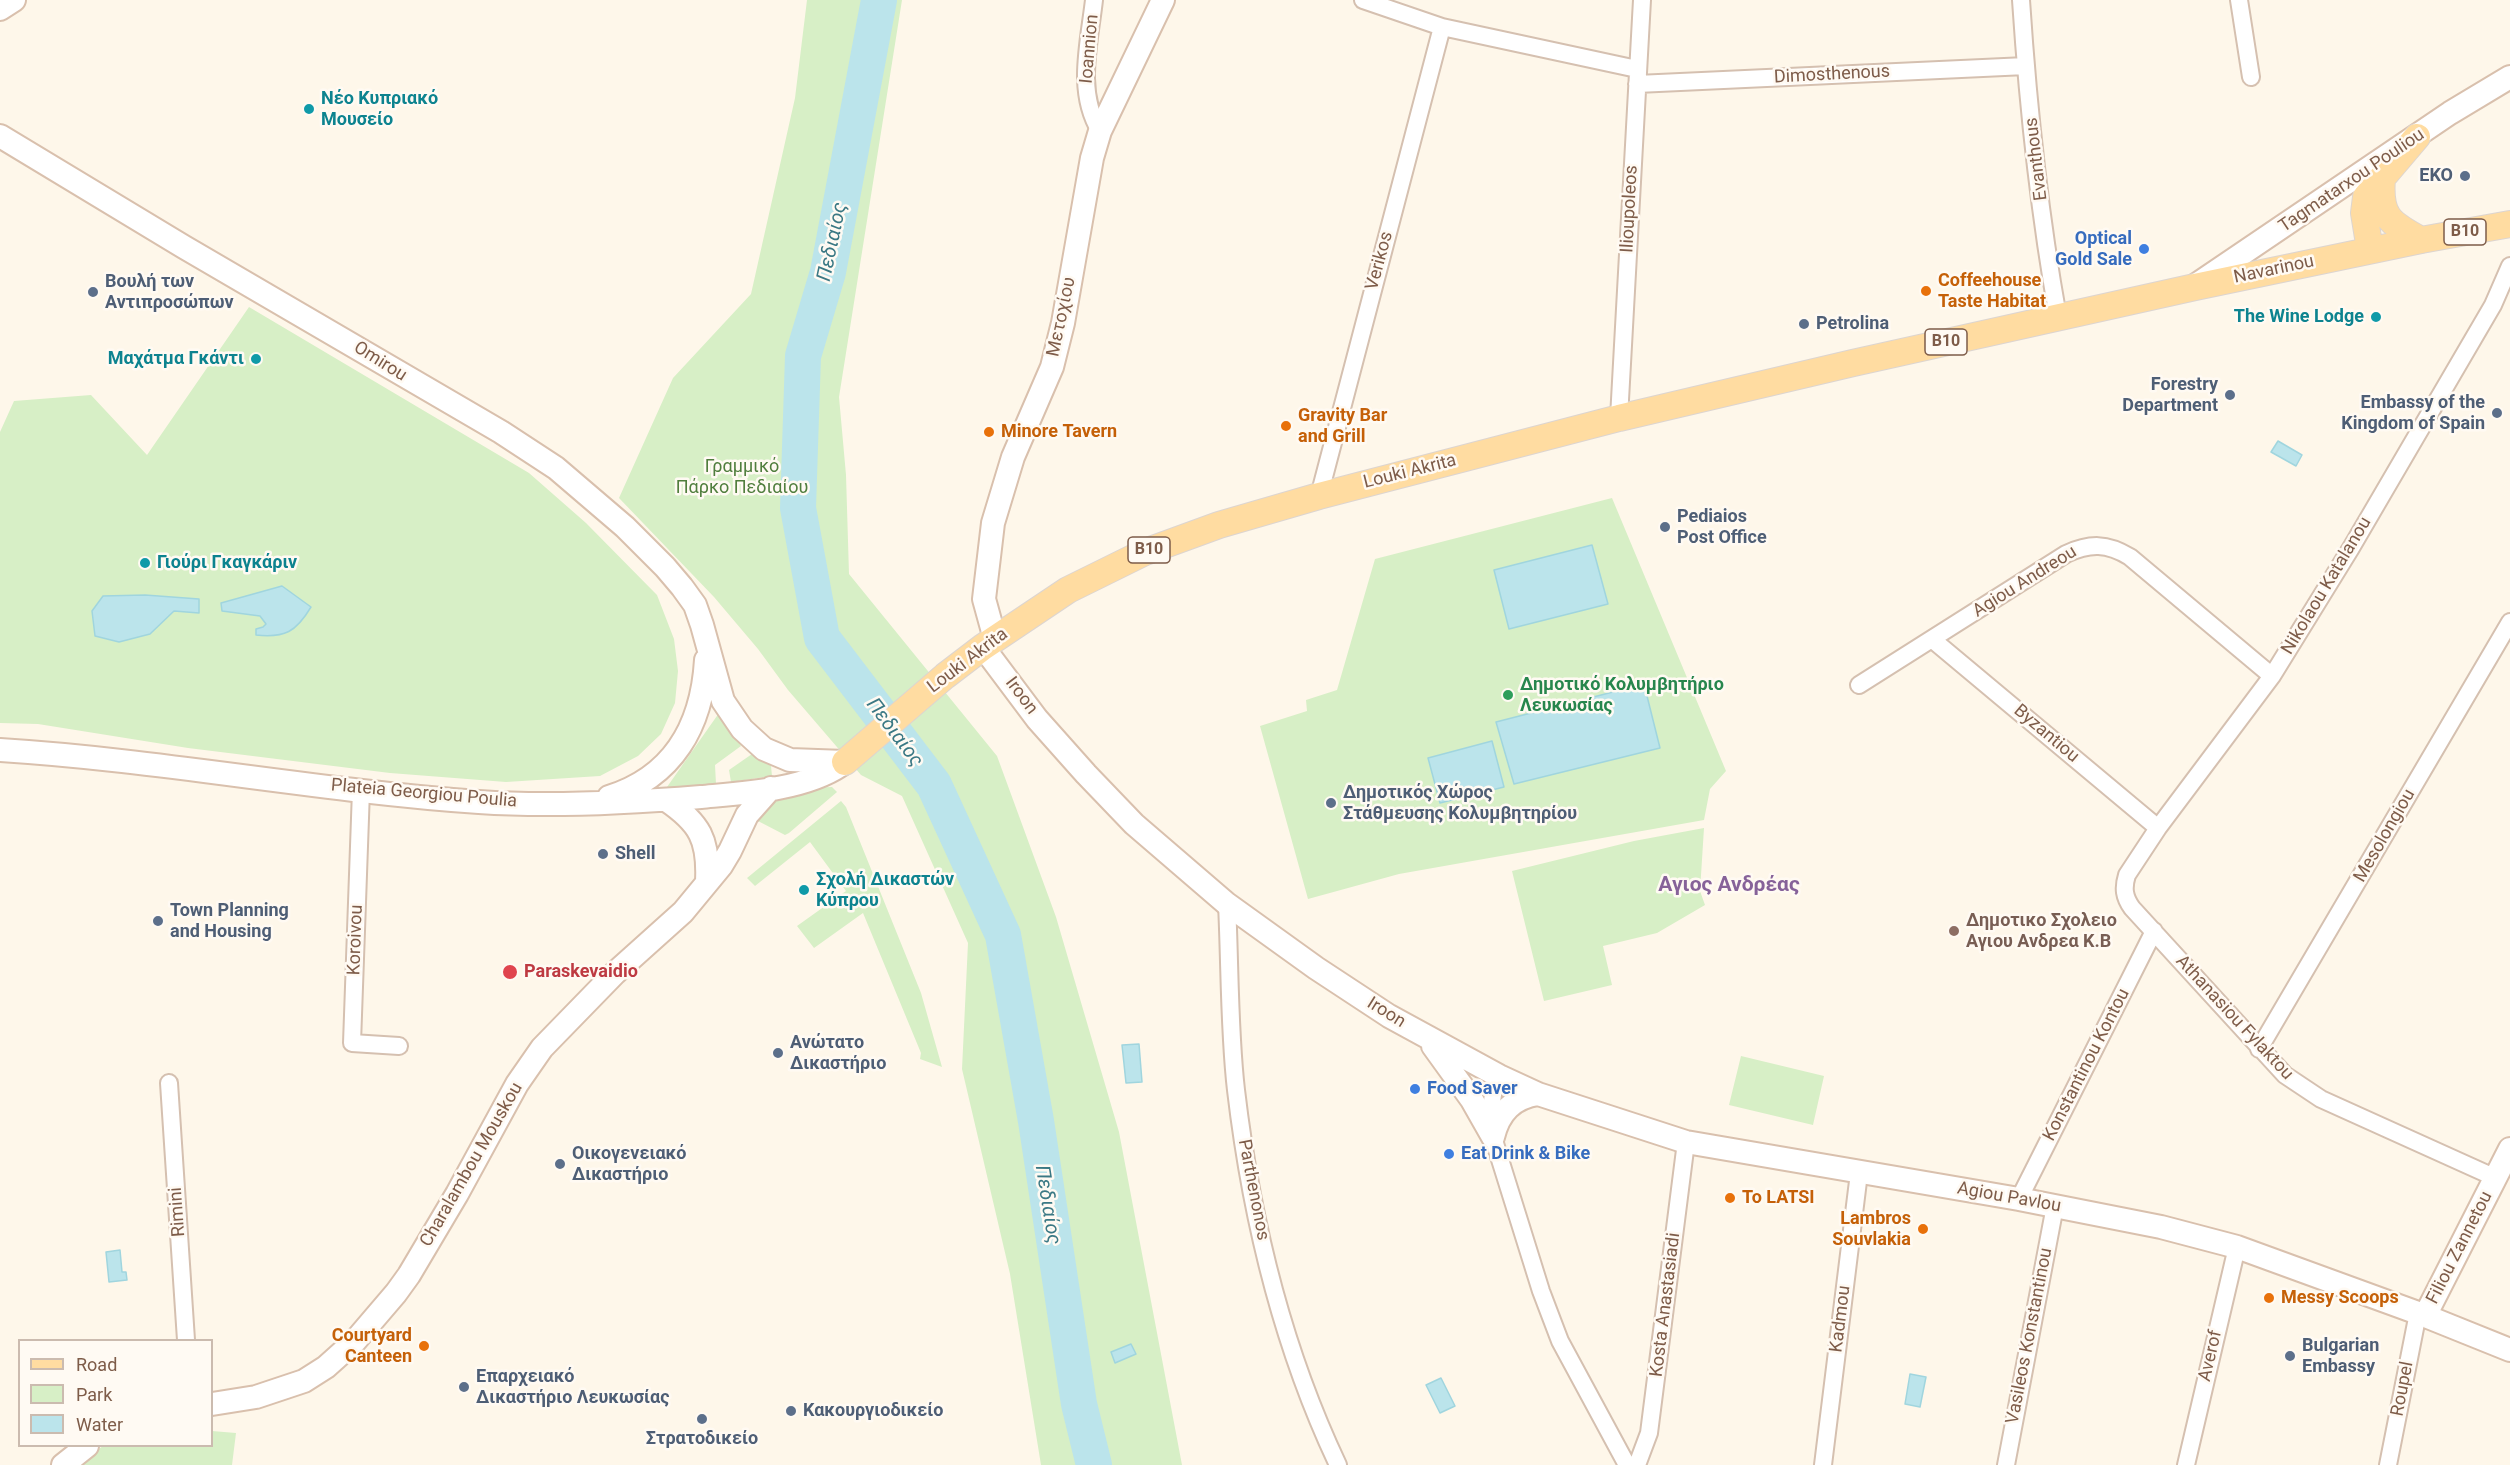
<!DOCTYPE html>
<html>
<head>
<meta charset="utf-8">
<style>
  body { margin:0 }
  #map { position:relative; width:2510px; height:1465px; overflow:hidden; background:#fef7ea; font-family:Roboto,sans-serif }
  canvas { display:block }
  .legend { position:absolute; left:18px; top:1339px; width:195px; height:108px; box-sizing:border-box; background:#fffaf3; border:2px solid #cbbbaf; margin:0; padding:8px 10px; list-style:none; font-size:18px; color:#7e5c49 }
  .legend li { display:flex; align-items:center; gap:12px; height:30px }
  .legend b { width:30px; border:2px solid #cbbbaf }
</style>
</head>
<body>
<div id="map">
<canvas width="2510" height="1465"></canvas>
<ul class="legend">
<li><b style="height:8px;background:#ffdca1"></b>Road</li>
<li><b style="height:16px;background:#d7efc6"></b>Park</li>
<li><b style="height:16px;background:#bbe4eb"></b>Water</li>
</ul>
</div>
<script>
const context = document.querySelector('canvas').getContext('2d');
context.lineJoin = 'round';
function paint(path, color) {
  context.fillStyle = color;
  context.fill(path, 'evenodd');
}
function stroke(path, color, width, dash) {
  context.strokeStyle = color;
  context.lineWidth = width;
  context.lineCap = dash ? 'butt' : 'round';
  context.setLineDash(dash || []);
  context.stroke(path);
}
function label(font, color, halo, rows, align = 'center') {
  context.font = font + ' Roboto,sans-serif';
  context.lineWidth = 5;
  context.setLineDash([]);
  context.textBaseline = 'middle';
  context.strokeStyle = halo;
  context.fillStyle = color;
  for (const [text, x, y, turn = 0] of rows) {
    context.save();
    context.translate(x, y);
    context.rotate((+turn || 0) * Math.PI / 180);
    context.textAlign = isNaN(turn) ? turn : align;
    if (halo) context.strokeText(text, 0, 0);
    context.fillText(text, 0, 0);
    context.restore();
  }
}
paint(new Path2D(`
  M 807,0 L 902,0 L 839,397 L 846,475 L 849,574 L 997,756 L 1056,917 L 1119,1132 L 1182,1465 L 1041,1465 L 1010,1274 L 962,1069 L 968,943 L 902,796 L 861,775 L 788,690 L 758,649 L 714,597 L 619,498 L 673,378 L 751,294 L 795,98 Z
  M 249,307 L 529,473 L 586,523 L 657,595 L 674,639 L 678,671 L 675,703 L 661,734 L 638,756 L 600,776 L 506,782 L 390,773 L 188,748 L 38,724 L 0,723 L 0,432 L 14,401 L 91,395 L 147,455 Z
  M 1612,498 L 1726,771 L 1710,789 L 1704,820 L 1399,874 L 1308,899 L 1260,726 L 1307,711 L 1306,700 L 1337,690 L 1375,559 Z
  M 719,713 L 741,746 L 715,765 L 716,784 L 670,790 L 667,787 Z
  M 752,754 L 771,766 L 772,776 L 731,782 L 729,770 Z
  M 832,787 L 837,792 L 789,833 L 785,835 L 758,821 C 778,790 796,789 832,787 Z
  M 841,801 L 846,807 L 921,993 L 942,1067 L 920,1059 L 921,1053 L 863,913 L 814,948 L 797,926 L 846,891 L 810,842 L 755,886 L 747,878 Z
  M 1704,828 L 1700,891 L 1705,905 L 1657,933 L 1603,946 L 1612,985 L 1544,1001 L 1512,871 L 1634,841 Z
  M 1741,1056 L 1824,1076 L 1813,1125 L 1729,1105 Z
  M 212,1431 L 236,1433 L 232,1465 L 77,1465 L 103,1446 L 212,1446 Z`), '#d7efc6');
const water = new Path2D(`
  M 2278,441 L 2302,455 L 2296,466 L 2271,452 Z
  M 1592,545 L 1608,604 L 1509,629 L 1494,570 Z
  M 282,586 L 311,607 C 296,632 285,638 256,635 L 256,629 L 263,627 L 266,624 L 260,616 L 222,611 L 221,603 Z
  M 145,595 L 199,599 L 199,613 L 174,611 L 150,634 L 119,642 L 95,636 L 92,611 L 103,596 Z
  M 1644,684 L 1660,748 L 1514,784 L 1496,722 Z
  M 1492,741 L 1504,787 L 1440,803 L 1428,758 Z
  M 1139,1044 L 1142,1082 L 1126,1083 L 1122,1045 Z
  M 120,1250 L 122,1272 L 126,1272 L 127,1280 L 109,1282 L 106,1252 Z
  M 1131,1344 L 1136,1354 L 1115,1363 L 1111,1352 Z
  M 1910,1374 L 1926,1377 L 1920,1407 L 1905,1404 Z
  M 1441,1378 L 1455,1406 L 1440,1413 L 1426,1385 Z`);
paint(water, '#bbe4eb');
stroke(water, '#a0d5de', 1.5);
stroke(new Path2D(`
  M 879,0 L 828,272 L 803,356 L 798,508 L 822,638 L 934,785 L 1003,935 L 1036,1121 L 1079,1404 L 1094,1465`), '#bbe4eb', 36);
const street = new Path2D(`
  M 1094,0 C 1089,44 1076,92 1100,131
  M 1363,0 L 1442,27 L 1637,69
  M 2021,0 C 2028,106 2039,212 2058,317
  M 2239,0 L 2251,77
  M 1637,84 L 2026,66
  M 1619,418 L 1642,0
  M 1319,496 L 1442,27
  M 1933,640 L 2158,828
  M 1859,685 L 2066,554 C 2090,543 2107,543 2130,557 L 2272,676
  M 361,790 L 352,1043 L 399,1046
  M 1227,904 C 1230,964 1229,1030 1236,1090 C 1251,1217 1283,1349 1338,1465
  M 2259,1049 L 2510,622
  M 1499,1076 L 1494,1088 L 1491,1108 L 1493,1137 L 1541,1291 L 1560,1341 L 1627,1465
  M 169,1083 L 186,1340
  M 2496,1178 L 2321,1099 L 2285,1075 L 2132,908 C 2124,897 2123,888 2127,875 L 2158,828 L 2272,676 L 2351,548 L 2493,305 L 2510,266
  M 2019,1199 L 2154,931
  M 1637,1465 L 1649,1433 L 1686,1142
  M 1823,1465 L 1859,1173
  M 2006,1465 L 2055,1206
  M 2186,1465 L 2237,1247
  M 2388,1465 L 2418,1313`);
const secondary = new Path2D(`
  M 0,9 L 14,0
  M 0,136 L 184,247 L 501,432 L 556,468 L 625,527 L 665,567 L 682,587 L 695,605 L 702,625 L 723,701 L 742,729 L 764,749 L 790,760 L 845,762
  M 2196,285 L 2450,113 L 2510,77
  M 995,639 L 984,599 L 993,523 L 1013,457 L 1052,367 L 1063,323 L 1092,158 L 1100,131 L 1163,0
  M 983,647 L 1037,719 L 1086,774 L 1134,824 L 1227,904 L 1316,968 L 1389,1016 L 1499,1076 L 1538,1094 L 1686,1142 L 2019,1199 L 2161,1227 L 2237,1247 L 2418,1313 L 2510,1350
  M 0,750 C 160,760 319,791 479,802 C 552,807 627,803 701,797 C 744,793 804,790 841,765
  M 609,797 C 673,777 702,726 706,660
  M 666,800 C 700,823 709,840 707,881
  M 1433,1046 L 1472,1100 L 1493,1137
  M 1493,1137 C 1499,1112 1513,1098 1538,1094
  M 2425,1316 L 2510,1149
  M 212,1404 L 256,1397 L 304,1381 L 326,1367 L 355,1341 L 396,1293 L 409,1275 L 457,1194 L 517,1084 L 542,1048 L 615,973 L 683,912 L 721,866 L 730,851 L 747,815 L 771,788
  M 63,1465 L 87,1446`);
const primary = new Path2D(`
  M 2382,178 C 2379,216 2389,223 2421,240
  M 2370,250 L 2364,213 L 2366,197 L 2417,137
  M 845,762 L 945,676 L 983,647 L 1068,590 L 1145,552 L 1219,525 L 1319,496 L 1619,418 L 1853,363 L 2195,287 L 2421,240 L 2510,224`);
stroke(street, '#d5c0b0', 20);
stroke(secondary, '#d9c0ad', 26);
stroke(primary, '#ddd5d0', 28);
stroke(street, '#fff', 16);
stroke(secondary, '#fff', 22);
stroke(primary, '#ffdca1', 26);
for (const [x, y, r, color] of [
  [309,109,6,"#0f9aa8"],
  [2465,176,6,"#5c6f8a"],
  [2144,249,6,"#3f7fe0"],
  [1926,291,6,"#e8710a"],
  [93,292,6,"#5c6f8a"],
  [2376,317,6,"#0f9aa8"],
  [1804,324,6,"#5c6f8a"],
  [256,359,6,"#0f9aa8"],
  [2230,395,6,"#5c6f8a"],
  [2497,413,6,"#5c6f8a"],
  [1286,426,6,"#e8710a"],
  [989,432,6,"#e8710a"],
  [1665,527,6,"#5c6f8a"],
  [145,563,6,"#0f9aa8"],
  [1508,695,6,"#2e9e5b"],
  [1331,803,6,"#5c6f8a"],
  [603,854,6,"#5c6f8a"],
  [804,890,6,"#0f9aa8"],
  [158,921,6,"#5c6f8a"],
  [1954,931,6,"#8d6e63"],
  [510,972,8,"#e0444e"],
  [778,1053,6,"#5c6f8a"],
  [1415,1089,6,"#3f7fe0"],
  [1449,1154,6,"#3f7fe0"],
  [560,1164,6,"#5c6f8a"],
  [1730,1198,6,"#e8710a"],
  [1923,1229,6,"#e8710a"],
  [2269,1298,6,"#e8710a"],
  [424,1346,6,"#e8710a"],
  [2290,1356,6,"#5c6f8a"],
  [464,1387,6,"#5c6f8a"],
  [791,1411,6,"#5c6f8a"],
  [702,1419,6,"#5c6f8a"]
]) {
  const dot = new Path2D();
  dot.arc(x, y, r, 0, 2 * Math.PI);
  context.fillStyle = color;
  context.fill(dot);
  stroke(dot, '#fffaf3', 2);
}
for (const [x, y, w] of [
  [2465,232,42],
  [1946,342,42],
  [1149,550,42]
]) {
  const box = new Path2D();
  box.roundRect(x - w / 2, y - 13, w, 26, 4.5);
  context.fillStyle = '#fffaf3';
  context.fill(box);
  stroke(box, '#7e5c49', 1.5);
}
label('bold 16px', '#7e5c49', null, [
  ["B10",2465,232],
  ["B10",1946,342],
  ["B10",1149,550]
]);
label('18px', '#7e5c49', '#fffaf3', [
  ["Ioannion",1090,49,-85],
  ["Dimosthenous",1832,75,-3],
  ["Evanthous",2037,159,-97],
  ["Tagmatarxou Pouliou",2352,181,-34],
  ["Ilioupoleos",1630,209,-87],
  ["Verikos",1380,261,-75],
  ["Navarinou",2274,270,-12],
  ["Μετοχίου",1062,317,-78],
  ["Omirou",380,362,32],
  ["Louki Akrita",1410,472,-14],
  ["Agiou Andreou",2025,582,-32],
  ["Nikolaou Katalanou",2327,586,-59],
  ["Louki Akrita",968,661,-37],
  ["Iroon",1021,696,53],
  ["Byzantiou",2046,734,40],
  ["Plateia Georgiou Poulia",424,794,5],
  ["Mesolongiou",2385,836,-60],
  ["Koroivou",356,940,-88],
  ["Iroon",1386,1013,32],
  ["Athanasiou Fylaktou",2234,1018,47],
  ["Konstantinou Kontou",2087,1065,-63],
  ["Charalambou Mouskou",472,1165,-60],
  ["Parthenonos",1253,1190,79],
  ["Agiou Pavlou",2009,1198,10],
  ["Rimini",178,1212,-94],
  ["Filiou Zannetou",2460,1248,-63],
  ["Kosta Anastasiadi",1666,1305,-83],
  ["Kadmou",1841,1319,-83],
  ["Vasileos Konstantinou",2030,1336,-79],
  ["Averof",2211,1356,-77],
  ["Roupel",2403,1389,-79]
]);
label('bold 18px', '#0d838f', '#fffaf3', [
  ["Νέο Κυπριακό",321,99],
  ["Μουσείο",321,120],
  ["The Wine Lodge",2364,317,"right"],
  ["Μαχάτμα Γκάντι",244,359,"right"],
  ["Γιούρι Γκαγκάριν",157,563],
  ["Σχολή Δικαστών",816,880],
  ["Κύπρου",816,901]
], 'left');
label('bold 18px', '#4e5e75', '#fffaf3', [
  ["EKO",2453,176,"right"],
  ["Βουλή των",105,282],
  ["Αντιπροσώπων",105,303],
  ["Petrolina",1816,324],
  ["Forestry",2218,385,"right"],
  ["Department",2218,406,"right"],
  ["Embassy of the",2485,403,"right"],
  ["Kingdom of Spain",2485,424,"right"],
  ["Pediaios",1677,517],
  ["Post Office",1677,538],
  ["Δημοτικός Χώρος",1343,793],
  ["Στάθμευσης Κολυμβητηρίου",1343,814],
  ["Shell",615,854],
  ["Town Planning",170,911],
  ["and Housing",170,932],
  ["Ανώτατο",790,1043],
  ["Δικαστήριο",790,1064],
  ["Οικογενειακό",572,1154],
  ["Δικαστήριο",572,1175],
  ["Bulgarian",2302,1346],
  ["Embassy",2302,1367],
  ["Επαρχειακό",476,1377],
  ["Δικαστήριο Λευκωσίας",476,1398],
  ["Κακουργιοδικείο",803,1411],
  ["Στρατοδικείο",702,1439,"center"]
], 'left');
label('bold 18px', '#366cbe', '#fffaf3', [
  ["Optical",2132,239,"right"],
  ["Gold Sale",2132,260,"right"],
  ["Food Saver",1427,1089],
  ["Eat Drink & Bike",1461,1154]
], 'left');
label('bold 18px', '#c56008', '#fffaf3', [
  ["Coffeehouse",1938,281],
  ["Taste Habitat",1938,302],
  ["Gravity Bar",1298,416],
  ["and Grill",1298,437],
  ["Minore Tavern",1001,432],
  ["To LATSI",1742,1198],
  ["Lambros",1911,1219,"right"],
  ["Souvlakia",1911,1240,"right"],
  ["Messy Scoops",2281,1298],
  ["Courtyard",412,1336,"right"],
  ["Canteen",412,1357,"right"]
], 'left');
label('18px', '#507e3d', '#fffaf3', [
  ["Γραμμικό",742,467],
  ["Πάρκο Πεδιαίου",742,488]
]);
label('bold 18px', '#27864d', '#fffaf3', [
  ["Δημοτικό Κολυμβητήριο",1520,685],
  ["Λευκωσίας",1520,706]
], 'left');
label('bold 18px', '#785e54', '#fffaf3', [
  ["Δημοτικο Σχολειο",1966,921],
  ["Αγιου Ανδρεα Κ.Β",1966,942]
], 'left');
label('bold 18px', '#be3a42', '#fffaf3', [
  ["Paraskevaidio",524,972]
], 'left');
label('italic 20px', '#3a7884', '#fffaf3', [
  ["Πεδιαίος",833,242,-78],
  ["Πεδιαίος",894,733,53],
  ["Πεδιαίος",1047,1205,81]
]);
label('bold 21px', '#866299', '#fffaf3', [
  ["Αγιος Ανδρέας",1729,886]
]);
</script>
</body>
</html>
